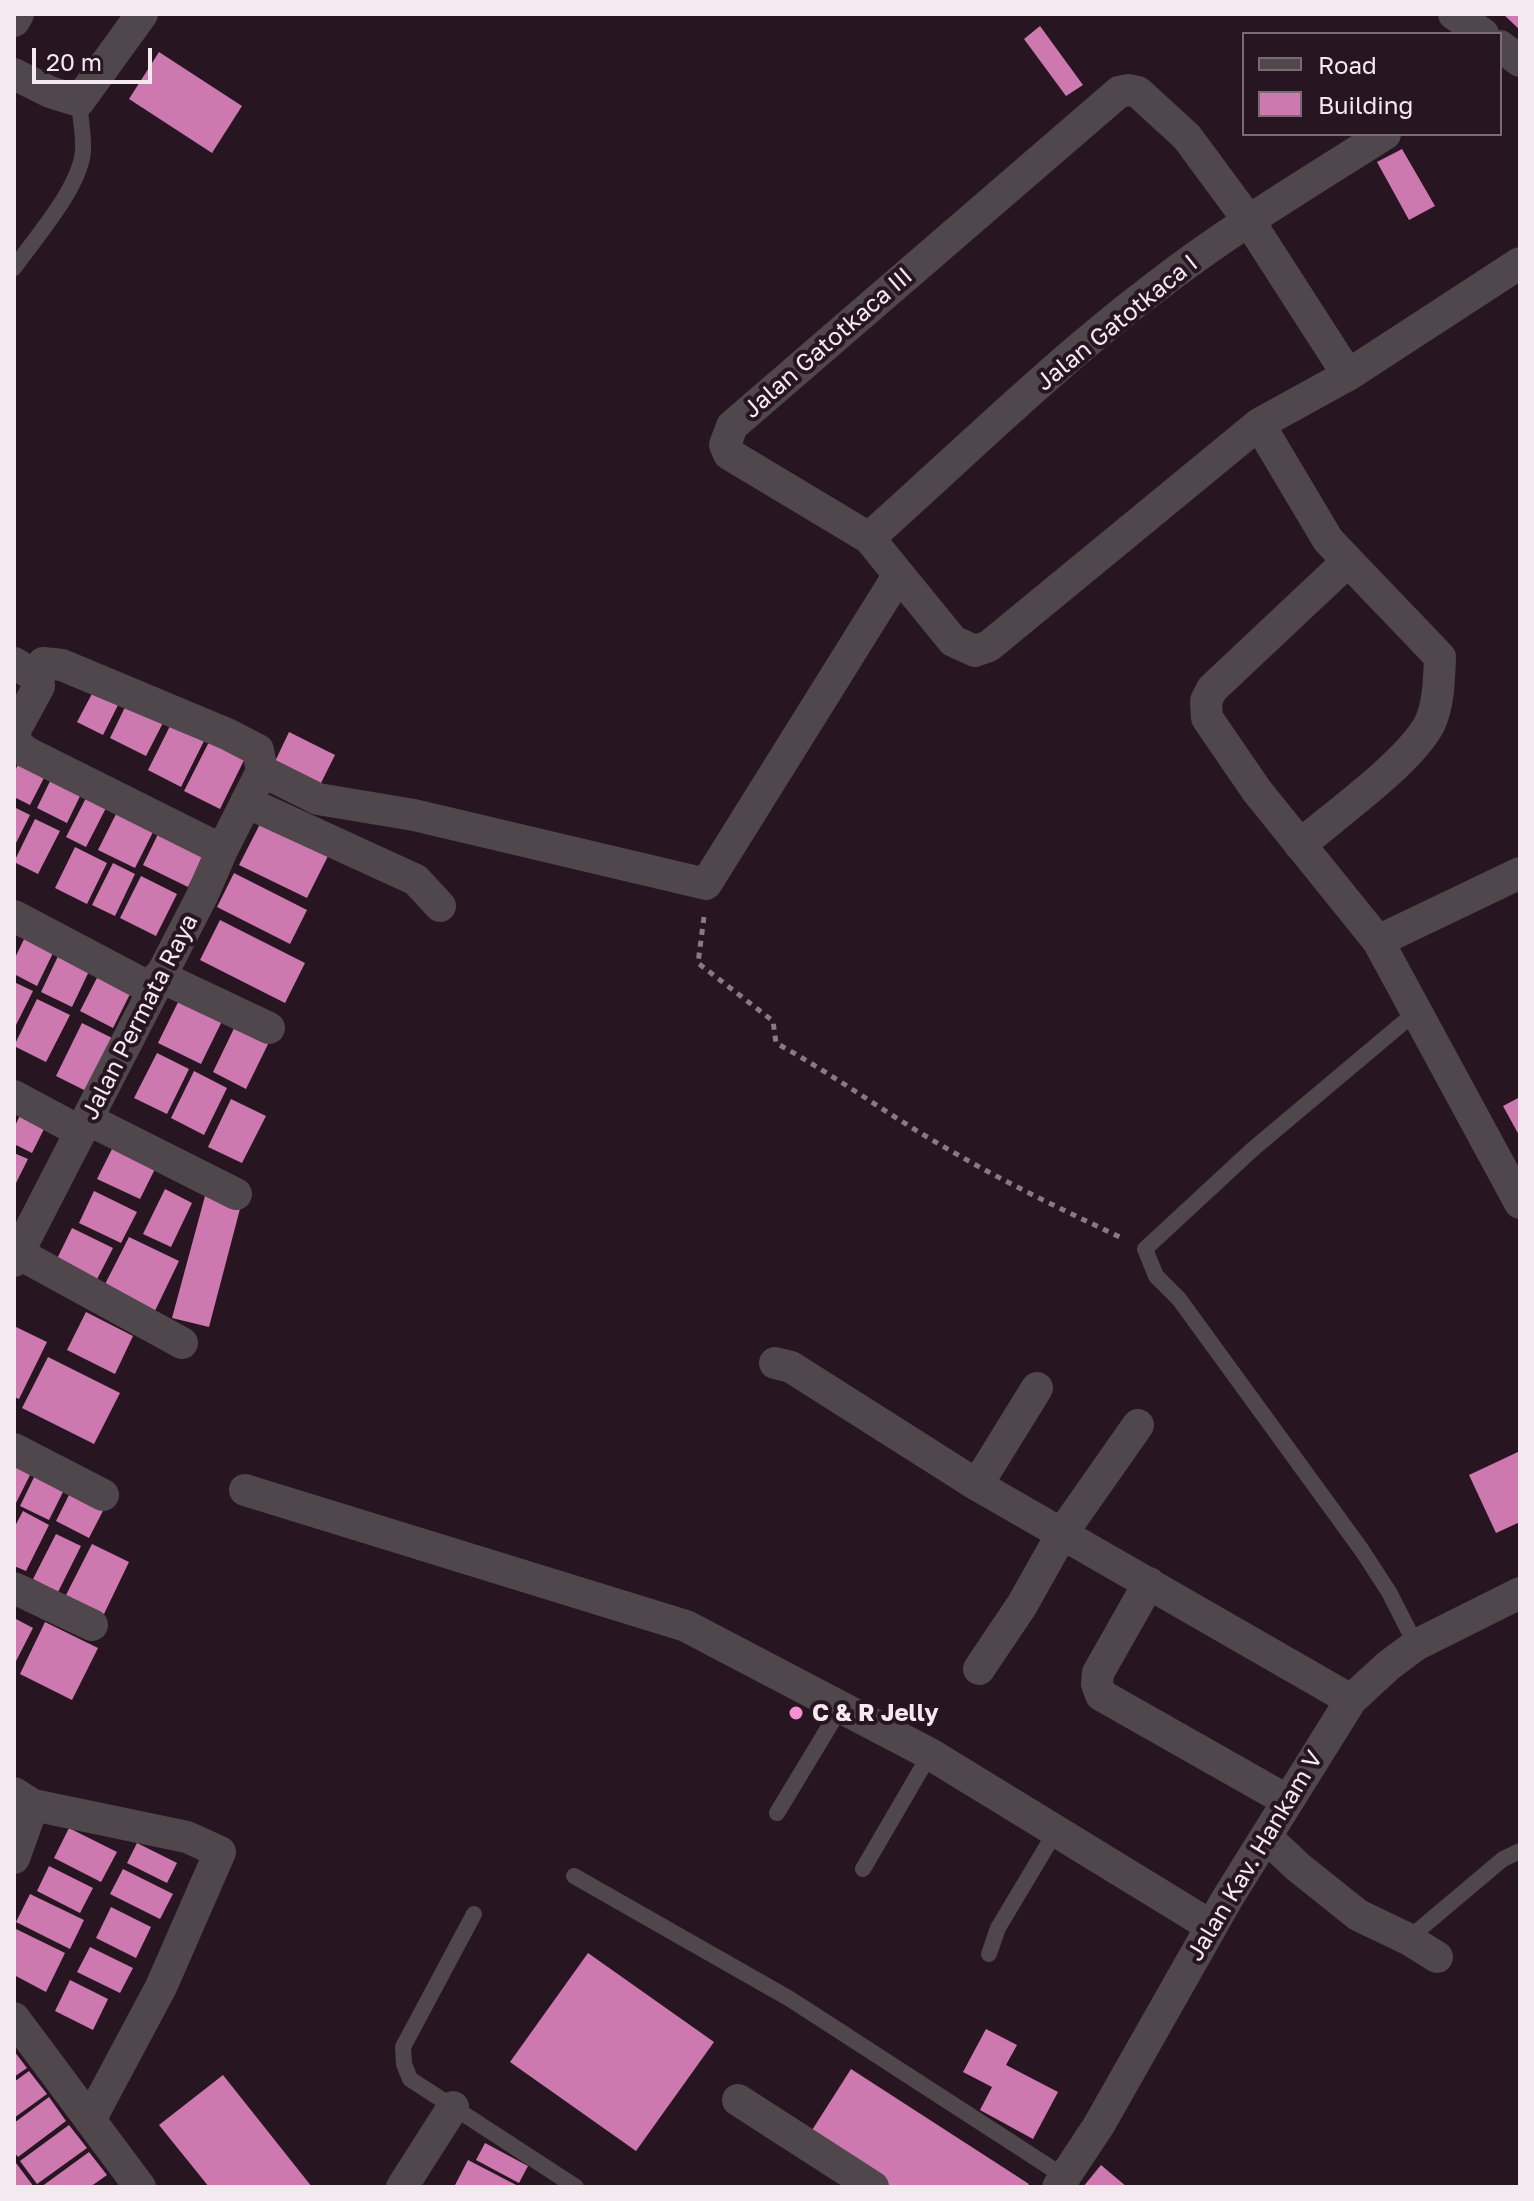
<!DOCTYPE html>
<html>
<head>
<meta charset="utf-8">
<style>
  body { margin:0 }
  #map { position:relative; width:1534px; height:2201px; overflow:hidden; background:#271621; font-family:"Golos Text",sans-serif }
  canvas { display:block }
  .frame { position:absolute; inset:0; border:16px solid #f5e9f0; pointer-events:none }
  .legend { position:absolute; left:1242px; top:32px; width:260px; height:104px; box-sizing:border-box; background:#271621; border:2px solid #796a74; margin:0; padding:10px 14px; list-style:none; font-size:24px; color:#f5e9f0 }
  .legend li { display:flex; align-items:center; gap:16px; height:40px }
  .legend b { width:40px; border:2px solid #796a74 }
  .scale { position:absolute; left:32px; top:48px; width:120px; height:36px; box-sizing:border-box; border:4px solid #f5e9f0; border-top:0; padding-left:10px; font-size:24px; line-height:28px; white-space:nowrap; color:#f5e9f0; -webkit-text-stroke:6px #271621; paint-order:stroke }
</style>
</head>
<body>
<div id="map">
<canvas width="1534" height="2201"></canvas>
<div class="frame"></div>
<ul class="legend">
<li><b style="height:10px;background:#50474d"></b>Road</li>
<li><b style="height:22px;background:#ce78b0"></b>Building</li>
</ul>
<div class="scale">20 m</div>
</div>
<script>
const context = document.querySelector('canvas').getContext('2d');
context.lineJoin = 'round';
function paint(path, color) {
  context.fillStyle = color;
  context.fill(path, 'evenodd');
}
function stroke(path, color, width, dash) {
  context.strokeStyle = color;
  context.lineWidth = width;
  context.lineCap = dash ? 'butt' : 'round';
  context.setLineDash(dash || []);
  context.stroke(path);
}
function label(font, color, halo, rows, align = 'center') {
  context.font = font + ' "Golos Text",sans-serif';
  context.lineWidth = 8;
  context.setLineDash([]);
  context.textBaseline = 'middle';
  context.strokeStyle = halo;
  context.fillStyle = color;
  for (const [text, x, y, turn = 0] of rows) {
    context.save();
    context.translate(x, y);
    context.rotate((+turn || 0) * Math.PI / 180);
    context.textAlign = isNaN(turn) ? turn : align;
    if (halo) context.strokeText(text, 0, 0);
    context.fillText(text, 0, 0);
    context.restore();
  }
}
paint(new Path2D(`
  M 1503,14 L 1520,14 L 1520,30 Z
  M 1040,26 L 1083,85 L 1066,96 L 1024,39 Z
  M 159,52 L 242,106 L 212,153 L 129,99 Z
  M 1402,149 L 1435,206 L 1409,220 L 1377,162 Z
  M 94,690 L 119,703 L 103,735 L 77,722 Z
  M 130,697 L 167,715 L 146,756 L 110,738 Z
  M 173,720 L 206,737 L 181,787 L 148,770 Z
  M 289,732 L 335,755 L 315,795 L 270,772 Z
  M 213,734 L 248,752 L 220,809 L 184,791 Z
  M 21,759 L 47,772 L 30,805 L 14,797 L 14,772 Z
  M 55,771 L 85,786 L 67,823 L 37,808 Z
  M 86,798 L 106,808 L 86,847 L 66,837 Z
  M 14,807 L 30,815 L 14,847 Z
  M 119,808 L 156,826 L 135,868 L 98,850 Z
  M 35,819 L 60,831 L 38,874 L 14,862 Z
  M 261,822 L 328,856 L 307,898 L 239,865 Z
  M 161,828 L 206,850 L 188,887 L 143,865 Z
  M 75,847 L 107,863 L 87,904 L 55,888 Z
  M 113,863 L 135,874 L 115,916 L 92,905 Z
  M 234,873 L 307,910 L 290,944 L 217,907 Z
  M 141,876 L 177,894 L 156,936 L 120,918 Z
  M 220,920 L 305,963 L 285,1003 L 200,960 Z
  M 25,937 L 54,951 L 37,986 L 14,974 L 14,960 Z
  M 60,952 L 91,967 L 72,1007 L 41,992 Z
  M 100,972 L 133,988 L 113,1028 L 80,1011 Z
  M 14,982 L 33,991 L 14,1029 Z
  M 183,992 L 226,1013 L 201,1064 L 158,1043 Z
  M 37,999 L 70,1015 L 46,1062 L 14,1046 Z
  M 238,1020 L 272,1036 L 246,1089 L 213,1072 Z
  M 82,1023 L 114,1039 L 88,1092 L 56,1076 Z
  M 157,1053 L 189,1069 L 167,1114 L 134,1098 Z
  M 194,1071 L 227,1088 L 204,1135 L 171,1118 Z
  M 1520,1097 L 1520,1137 L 1503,1106 Z
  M 231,1099 L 266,1116 L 242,1163 L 208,1147 Z
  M 24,1107 L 49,1119 L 32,1153 L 14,1144 L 14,1128 Z
  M 116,1141 L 159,1161 L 140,1199 L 97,1179 Z
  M 14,1153 L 28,1159 L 14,1187 Z
  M 165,1189 L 192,1203 L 171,1247 L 143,1234 Z
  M 94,1191 L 137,1212 L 121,1243 L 79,1223 Z
  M 205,1196 L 241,1205 L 209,1327 L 172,1318 Z
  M 72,1228 L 113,1248 L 92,1289 L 52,1269 Z
  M 129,1237 L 179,1261 L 152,1317 L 101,1292 Z
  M 86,1312 L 133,1336 L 115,1374 L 67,1350 Z
  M 14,1326 L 47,1342 L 19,1399 L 14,1397 Z
  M 48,1357 L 120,1393 L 94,1444 L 22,1408 Z
  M 1520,1451 L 1520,1522 L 1496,1533 L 1469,1475 Z
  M 14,1455 L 35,1465 L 14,1507 Z
  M 39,1467 L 68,1482 L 49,1520 L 20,1506 Z
  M 73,1487 L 107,1503 L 89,1538 L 56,1521 Z
  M 23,1511 L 49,1525 L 26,1571 L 14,1566 L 14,1528 Z
  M 56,1534 L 81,1546 L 58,1592 L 33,1579 Z
  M 92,1544 L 129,1562 L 104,1614 L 66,1595 Z
  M 14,1618 L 33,1628 L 14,1665 Z
  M 45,1622 L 98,1648 L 72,1700 L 20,1674 Z
  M 69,1828 L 117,1852 L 101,1882 L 54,1858 Z
  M 137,1843 L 177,1863 L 167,1883 L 127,1863 Z
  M 49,1866 L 93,1888 L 80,1913 L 37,1891 Z
  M 123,1869 L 173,1894 L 160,1919 L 110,1894 Z
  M 30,1894 L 84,1920 L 70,1949 L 16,1922 Z
  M 111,1907 L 151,1927 L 136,1958 L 96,1938 Z
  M 14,1928 L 65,1953 L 46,1992 L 14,1975 Z
  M 90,1947 L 133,1968 L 120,1993 L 77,1972 Z
  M 588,1953 L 714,2042 L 636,2151 L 510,2062 Z
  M 70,1980 L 108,1999 L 93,2030 L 55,2011 Z
  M 986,2029 L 1017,2045 L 1006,2065 L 1058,2092 L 1033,2139 L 980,2110 L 992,2087 L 963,2072 Z
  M 14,2051 L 27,2068 L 14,2077 Z
  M 851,2069 L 1029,2184 L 1027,2187 L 882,2187 L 807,2138 Z
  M 29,2071 L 47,2094 L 14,2118 L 14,2082 Z
  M 223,2075 L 312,2187 L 209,2187 L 159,2125 Z
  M 49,2097 L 66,2121 L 18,2157 L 14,2152 L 14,2123 Z
  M 69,2125 L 87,2148 L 37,2184 L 20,2161 Z
  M 485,2143 L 528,2166 L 519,2183 L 476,2160 Z
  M 89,2152 L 107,2175 L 90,2187 L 41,2187 Z
  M 468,2160 L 520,2187 L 454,2187 Z
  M 16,2163 L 34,2187 L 14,2187 Z
  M 1101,2165 L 1127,2187 L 1083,2187 Z`), '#ce78b0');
stroke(new Path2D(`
  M 704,917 L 698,963 L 773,1021 L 776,1043 C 838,1077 892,1118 953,1152 C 1008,1184 1065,1211 1122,1238`), '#887982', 5, [6, 6]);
stroke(new Path2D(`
  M 14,268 C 35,238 80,188 83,151 C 84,135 80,117 79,101
  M 1416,1645 L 1389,1592 L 1361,1549 L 1179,1299 L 1156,1276 L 1145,1249 L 1253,1149 L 1416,1012
  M 777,1813 L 841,1707
  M 863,1869 L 930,1754
  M 574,1876 L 790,1999 L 1065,2177
  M 474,1914 L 403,2047 L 404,2064 L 410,2079 L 576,2187
  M 1408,1939 L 1503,1859 L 1520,1851
  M 989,1954 L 998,1928 L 1056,1831`), '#50474d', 16);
stroke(new Path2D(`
  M 1454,14 L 1483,34
  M 14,21 L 18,14
  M 1500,46 L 1520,61
  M 14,74 L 50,92 L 79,101 L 142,14
  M 1348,375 L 1249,221 L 1187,137 L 1138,92 L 1129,90 L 1119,92 L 732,426 L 725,445 L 729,454 L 869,538 L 953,641 L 975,651 L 989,646 L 1259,424 L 1348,375 L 1520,263
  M 1259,424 L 1328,540 L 1348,561 L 1212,689 L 1206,701 L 1207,718 L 1257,791 L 1378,941 L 1520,1203
  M 869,538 C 963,454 1053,365 1153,289 C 1226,232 1306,184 1385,134
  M 14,663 L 37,677 L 39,686 L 14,732
  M 37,677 L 43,663 L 62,665 L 227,734 L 258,750 L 262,771
  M 14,741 L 26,752 L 222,850
  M 262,771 L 318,799 L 414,815 L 706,884 L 898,576
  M 246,802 L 416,880 L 440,906
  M 1300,845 C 1334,816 1411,761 1430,723 C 1439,703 1439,678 1440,657 L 1348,561
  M 14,916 L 154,990
  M 1378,941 L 1520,873
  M 159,976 L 269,1028
  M 14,1096 L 81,1132
  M 87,1119 L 236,1194
  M 14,1251 L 182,1343
  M 14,1261 L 202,896 L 222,850 L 262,771
  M 775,1363 L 791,1367 L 977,1485 L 1351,1700
  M 14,1449 L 103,1495
  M 977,1485 L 1037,1388
  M 245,1490 L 686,1626 L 930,1754 L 1211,1926
  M 1149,1583 L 1098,1673 L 1097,1684 L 1101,1695 L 1288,1801
  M 14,1588 L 92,1625
  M 979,1669 L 1022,1605 L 1063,1532 L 1138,1425
  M 14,1793 L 33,1805 L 14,1858
  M 33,1805 L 187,1837 L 220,1852 L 161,1987 L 90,2120
  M 1266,1837 L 1298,1867 L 1358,1915 L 1408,1939 L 1437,1957
  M 14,2018 L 140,2187
  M 738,2100 L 873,2187
  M 402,2187 L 453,2107
  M 1058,2187 L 1099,2125 L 1227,1899 L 1351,1700 L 1389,1665 L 1416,1645 L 1520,1593`), '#50474d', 32);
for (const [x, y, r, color] of [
  [796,1713,8,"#f591d2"]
]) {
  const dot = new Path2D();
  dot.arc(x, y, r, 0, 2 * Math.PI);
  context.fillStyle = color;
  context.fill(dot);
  stroke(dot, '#271621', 3);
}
label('24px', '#f5e9f0', '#271621', [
  ["Jalan Gatotkaca I",1117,323,-39],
  ["Jalan Gatotkaca III",828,343,-41],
  ["Jalan Permata Raya",140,1017,-63],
  ["Jalan Kav. Hankam V",1255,1856,-59]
]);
label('bold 24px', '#f5e9f0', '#271621', [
  ["C & R Jelly",812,1713]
], 'left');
</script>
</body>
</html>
